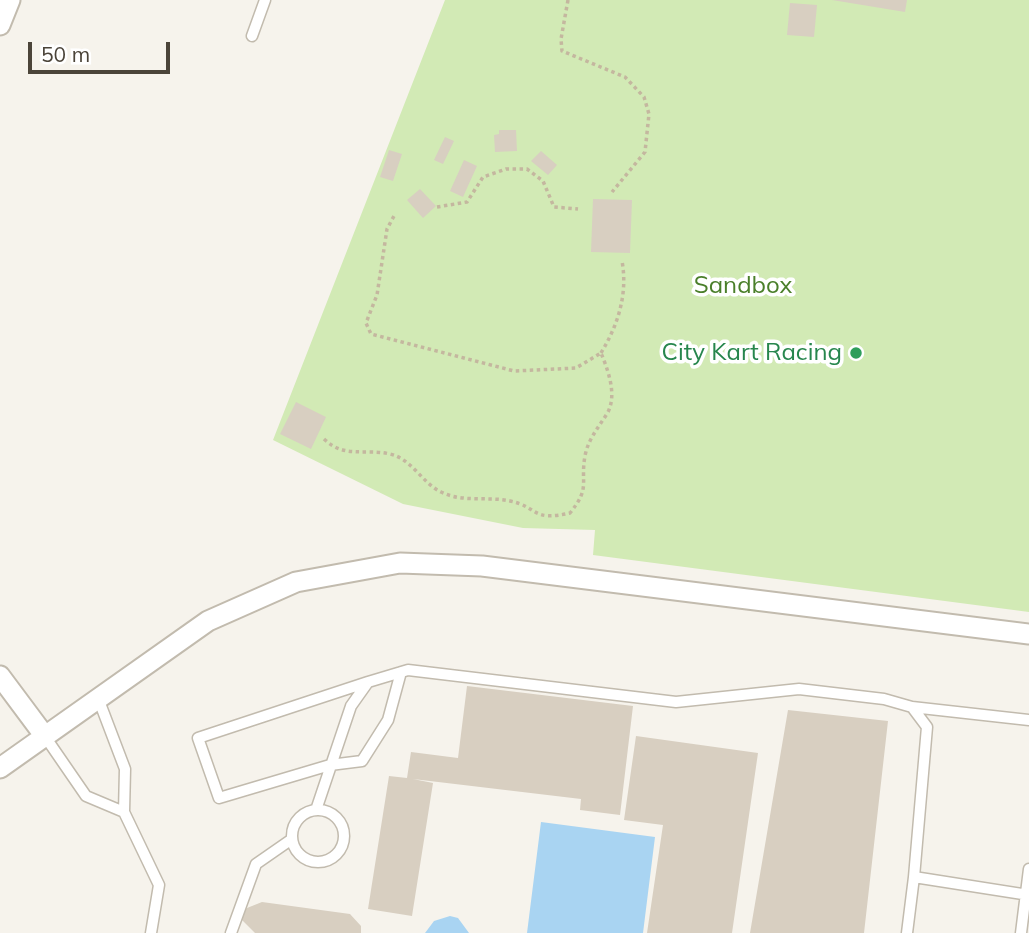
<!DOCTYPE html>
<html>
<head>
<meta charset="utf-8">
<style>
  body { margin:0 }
  #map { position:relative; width:1029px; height:933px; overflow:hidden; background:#f6f3ec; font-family:Mulish,sans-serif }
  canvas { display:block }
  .scale { position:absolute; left:28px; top:42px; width:142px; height:32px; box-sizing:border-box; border:4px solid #4b4439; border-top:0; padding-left:9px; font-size:21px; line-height:24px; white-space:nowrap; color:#4b4439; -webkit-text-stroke:5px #fff; paint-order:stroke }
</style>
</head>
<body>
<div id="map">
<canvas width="1029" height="933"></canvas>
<div class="scale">50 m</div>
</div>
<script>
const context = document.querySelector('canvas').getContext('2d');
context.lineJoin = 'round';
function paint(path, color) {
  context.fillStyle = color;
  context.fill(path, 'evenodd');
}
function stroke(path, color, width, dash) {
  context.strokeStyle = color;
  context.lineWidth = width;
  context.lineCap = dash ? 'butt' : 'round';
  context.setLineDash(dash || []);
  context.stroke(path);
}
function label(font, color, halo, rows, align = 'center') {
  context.font = font + ' Mulish,sans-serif';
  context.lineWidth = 7;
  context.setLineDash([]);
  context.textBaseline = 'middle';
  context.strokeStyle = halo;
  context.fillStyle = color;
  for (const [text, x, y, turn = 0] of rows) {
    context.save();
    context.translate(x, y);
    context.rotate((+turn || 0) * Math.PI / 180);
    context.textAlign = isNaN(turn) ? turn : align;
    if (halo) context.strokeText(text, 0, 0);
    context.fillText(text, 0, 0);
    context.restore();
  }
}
paint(new Path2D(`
  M 445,0 L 1029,0 L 1029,612 L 593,555 L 595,530 L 523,528 L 403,504 L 273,440 Z`), '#d2eab5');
paint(new Path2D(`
  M 541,822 L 655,837 L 643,933 L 527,933 Z
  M 450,916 L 458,918 L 469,933 L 425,933 L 434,921 Z`), '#a9d4f2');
paint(new Path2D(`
  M 832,0 L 907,0 L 905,12 Z
  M 790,3 L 817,5 L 814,37 L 787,35 Z
  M 499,130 L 516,130 L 517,151 L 495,152 L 494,135 L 499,134 Z
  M 445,137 L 454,141 L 443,164 L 434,160 Z
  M 389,150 L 402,154 L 393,181 L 380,177 Z
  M 541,151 L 557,165 L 548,175 L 531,161 Z
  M 464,160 L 477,166 L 463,197 L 450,191 Z
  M 420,189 L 436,206 L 423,218 L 407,200 Z
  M 593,199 L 632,200 L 630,253 L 591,252 Z
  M 296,402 L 326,417 L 311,449 L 280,434 Z
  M 467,686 L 633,706 L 620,815 L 580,810 L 581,799 L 413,779 L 433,783 L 412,916 L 368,909 L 389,776 L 407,778 L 411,752 L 458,758 Z
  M 788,710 L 888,721 L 864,933 L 750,933 Z
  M 636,736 L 758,753 L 732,933 L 647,933 L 663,825 L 624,820 Z
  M 262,902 L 350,914 L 361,926 L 361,933 L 255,933 L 239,917 L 247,908 Z`), '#d8cfc1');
const lane = new Path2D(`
  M 252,36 L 265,0
  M 368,682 L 198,738 L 219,798 L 330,765 L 362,761 L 388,720 L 401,672
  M 98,698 L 125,769 L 124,812 L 159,885 L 151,933
  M 912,707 L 1029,720
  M 44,735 L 86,796 L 124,812
  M292 836a26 26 0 1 1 52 0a26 26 0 1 1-52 0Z
  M 316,810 L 351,706 L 368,682 L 408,670 L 676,702 L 799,689 L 884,699 L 912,707 L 927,727 L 914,877 L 1029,895
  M 231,933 L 256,864 L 292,839
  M 907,933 L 914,877
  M 1021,933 L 1029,869`);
const street = new Path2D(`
  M 0,25 L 10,0
  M 0,676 L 44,735
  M 0,768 L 208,621 L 296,582 L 400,563 L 482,566 L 1029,634`);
stroke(lane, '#c2bbae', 13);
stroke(street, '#c2bbae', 23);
stroke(new Path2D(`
  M 568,0 L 561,39 L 562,51 L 625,77 L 644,97 L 649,114 L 645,152 L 612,192
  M 437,207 L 467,202 L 483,177 L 506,169 L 527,169 L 543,181 L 554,207 L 578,209
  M 601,353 C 618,325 628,294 622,261
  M 324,439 C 345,459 364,448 390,454 C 412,459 422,483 441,492 C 463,503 488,496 510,501 C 539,507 531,522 570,513 C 591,487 580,484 585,456 C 588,439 599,427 608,412 C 617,394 608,370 601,353 L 576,368 L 514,371 L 371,334 L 366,323 L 377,295 L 387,229 L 394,216`), '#c4b79f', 3.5, [3.5, 3.5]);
stroke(lane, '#fff', 10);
stroke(street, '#fff', 19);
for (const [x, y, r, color] of [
  [856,353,7,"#2e9e5b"]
]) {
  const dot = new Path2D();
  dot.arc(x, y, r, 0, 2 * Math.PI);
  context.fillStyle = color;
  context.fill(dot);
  stroke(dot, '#fff', 2.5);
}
label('24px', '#4a7f2a', '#fff', [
  ["Sandbox",743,286]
]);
label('24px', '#27864d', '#fff', [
  ["City Kart Racing",842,353]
], 'right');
</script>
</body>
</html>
